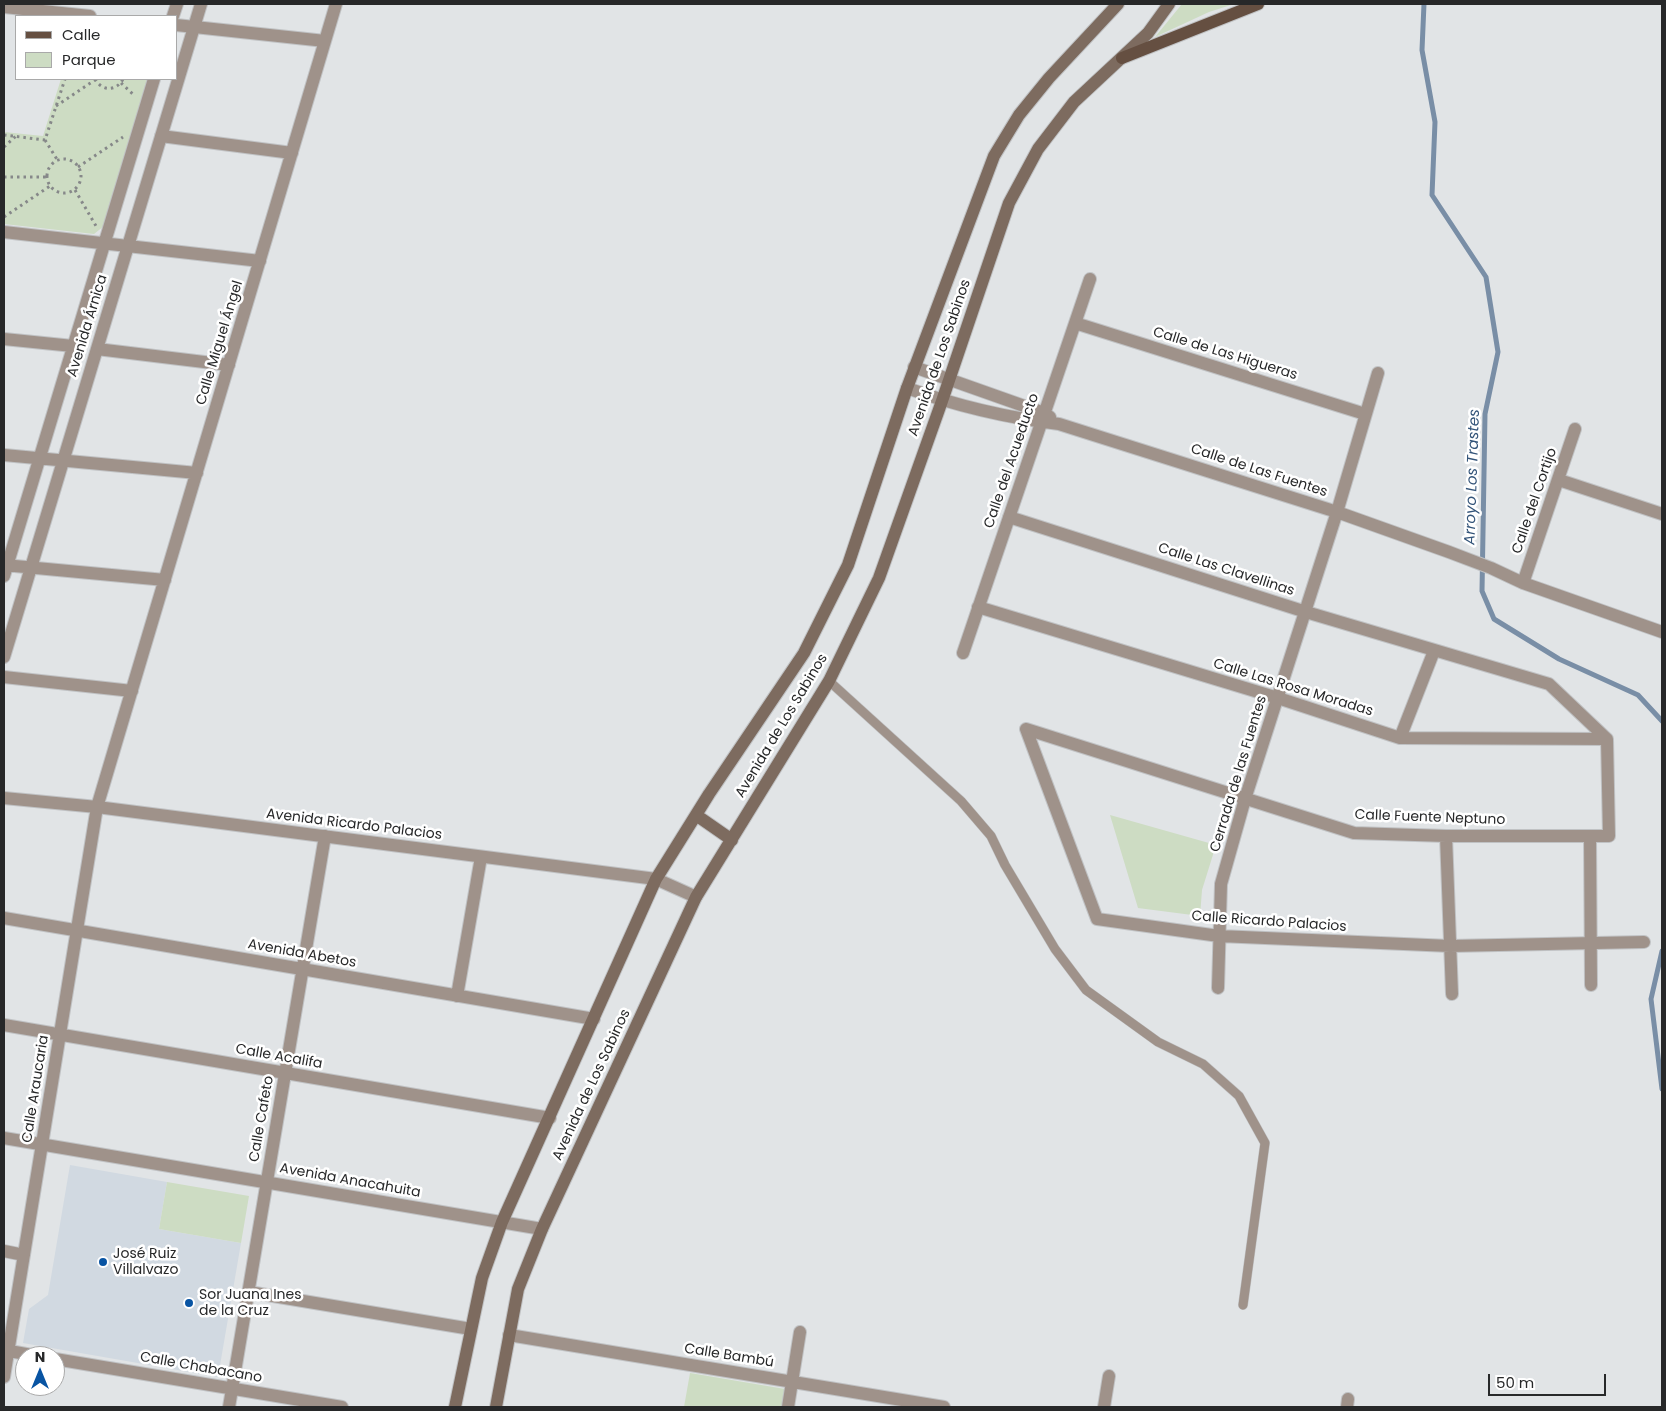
<!DOCTYPE html>
<html>
<head>
<meta charset="utf-8">
<style>
  body { margin:0 }
  #map { position:relative; width:1666px; height:1411px; overflow:hidden; background:#e1e4e6; font-family:Poppins,sans-serif }
  canvas { display:block }
  .frame { position:absolute; inset:0; border:5px solid #272829; pointer-events:none }
  .legend { position:absolute; left:15px; top:15px; width:162px; height:65px; box-sizing:border-box; background:#fff; border:1px solid #a9a9a9; margin:0; padding:6px 9px; list-style:none; font-size:15px; color:#272829 }
  .legend li { display:flex; align-items:center; gap:10px; height:25px }
  .legend b { width:25px; border:1px solid #a9a9a9 }
  .north { position:absolute; left:15px; top:1346px; width:50px; height:50px; box-sizing:border-box; background:#fff; border:1px solid #a9a9a9; border-radius:50%; rotate:0deg; font-size:14px; font-weight:700; line-height:20px; text-align:center; color:#272829 }
  .north::after { content:''; display:block; margin:auto; width:18px; height:22px; background:#0854a3; clip-path:polygon(50% 0,100% 100%,50% 72%,0 100%) }
  .scale { position:absolute; left:1488px; top:1374px; width:118px; height:22px; box-sizing:border-box; border:2px solid #272829; border-top:0; padding-left:6px; font-size:15px; line-height:18px; white-space:nowrap; color:#272829; -webkit-text-stroke:4px #fff; paint-order:stroke }
</style>
</head>
<body>
<div id="map">
<canvas width="1666" height="1411"></canvas>
<div class="frame"></div>
<ul class="legend">
<li><b style="height:6px;background:#654f41"></b>Calle</li>
<li><b style="height:14px;background:#cddcc3"></b>Parque</li>
</ul>
<div class="north">N</div>
<div class="scale">50 m</div>
</div>
<script>
const context = document.querySelector('canvas').getContext('2d');
context.lineJoin = 'round';
function paint(path, color) {
  context.fillStyle = color;
  context.fill(path, 'evenodd');
}
function stroke(path, color, width, dash) {
  context.strokeStyle = color;
  context.lineWidth = width;
  context.lineCap = dash ? 'butt' : 'round';
  context.setLineDash(dash || []);
  context.stroke(path);
}
function label(font, color, halo, rows, align = 'center') {
  context.font = font + ' Poppins,sans-serif';
  context.lineWidth = 5;
  context.setLineDash([]);
  context.textBaseline = 'middle';
  context.strokeStyle = halo;
  context.fillStyle = color;
  for (const [text, x, y, turn = 0] of rows) {
    context.save();
    context.translate(x, y);
    context.rotate((+turn || 0) * Math.PI / 180);
    context.textAlign = isNaN(turn) ? turn : align;
    if (halo) context.strokeText(text, 0, 0);
    context.fillText(text, 0, 0);
    context.restore();
  }
}
paint(new Path2D(`
  M 70,1165 L 167,1182 L 159,1229 L 241,1243 L 218,1377 L 23,1343 L 29,1309 L 48,1295 Z`), '#d1d9e1');
paint(new Path2D(`
  M 1182,4 L 1234,4 L 1209,12 L 1155,37 Z
  M 61,79 L 148,79 L 104,226 L 94,234 L 4,224 L 4,132 L 43,136 Z
  M 1110,815 L 1216,845 L 1202,890 L 1200,916 L 1138,908 Z
  M 167,1182 L 249,1196 L 241,1243 L 159,1229 Z
  M 690,1373 L 785,1389 L 782,1407 L 684,1407 Z`), '#cddcc3');
stroke(new Path2D(`
  M 1424,4 L 1422,50 L 1435,122 L 1432,195 L 1486,277 L 1498,352 L 1485,414 L 1482,591 L 1494,619 L 1559,659 L 1638,695 L 1662,721
  M 1662,951 L 1651,999 L 1662,1089`), '#798ea6', 5);
const lane = new Path2D(`
  M 829,681 L 961,801 L 991,836 L 1005,865 L 1055,949 L 1086,990 L 1158,1042 L 1203,1064 L 1239,1096 L 1265,1143 L 1243,1305`);
const street = new Path2D(`
  M 4,7 L 90,16
  M 173,16 L 177,4
  M 176,25 L 325,41
  M 161,136 L 292,153
  M 4,232 L 260,261
  M 1075,323 L 1365,414
  M 4,339 L 73,346
  M 97,349 L 229,365
  M 914,367 L 1044,413 L 1050,417
  M 907,388 C 954,405 1009,418 1059,424 L 1337,512 L 1449,552 L 1491,568 L 1523,583 L 1662,632
  M 4,455 L 197,473
  M 1559,480 L 1662,514
  M 1009,517 L 1306,612 L 1549,684 L 1607,739 L 1609,836 L 1446,836 L 1354,833 L 1026,729
  M 4,565 L 165,580
  M 4,576 L 154,79
  M 1523,583 L 1575,429
  M 978,607 L 1278,698 L 1400,738 L 1607,739
  M 963,653 L 1090,279
  M 4,657 L 201,4
  M 4,677 L 132,691
  M 1026,729 L 1097,919 L 1219,936 L 1450,946 L 1644,942
  M 1400,738 L 1434,651
  M 4,798 L 97,807 L 656,879 L 696,897
  M 1446,836 L 1452,994
  M 1590,836 L 1591,985
  M 4,918 L 594,1019
  M 1218,988 L 1221,884 L 1245,799 L 1337,512 L 1378,373
  M 457,996 L 481,857
  M 4,1025 L 550,1118
  M 4,1138 L 542,1229
  M 4,1251 L 24,1255
  M 249,1292 L 471,1329
  M 509,1335 L 944,1407
  M 4,1350 L 37,1356
  M 55,1359 L 342,1407
  M 4,1377 L 97,807 L 336,4
  M 229,1407 L 325,836
  M 788,1407 L 800,1332
  M 1104,1407 L 1109,1376
  M 1347,1407 L 1348,1399`);
const secondary = new Path2D(`
  M 696,815 L 732,840
  M 455,1407 L 482,1278 L 502,1222 L 656,879 L 709,794 L 804,653 L 848,565 L 907,388 L 994,156 L 1019,115 L 1049,78 L 1118,4
  M 496,1407 L 518,1289 L 542,1229 L 696,897 L 829,681 L 879,578 L 942,401 L 1009,203 L 1038,149 L 1074,102 L 1148,33 L 1169,4`);
const primary = new Path2D(`
  M 1122,58 L 1258,4`);
stroke(lane, '#c0c2c4', 10);
stroke(street, '#c0c2c4', 14);
stroke(secondary, '#c0c2c4', 14);
stroke(primary, '#c0c2c4', 14);
stroke(new Path2D(`
  M 95,79 C 102,92 117,91 123,79
  M 121,83 L 135,96
  M 56,106 L 95,80
  M 4,135 L 45,140 L 65,79
  M 45,140 L 58,161
  M 4,147 L 16,136
  M47 176a17 17 0 1 1 34 0a17 17 0 1 1-34 0Z
  M 78,167 L 123,137
  M 4,177 L 47,177
  M 75,190 L 96,226
  M 4,217 L 50,186`), '#868889', 3, [2.5, 4]);
stroke(lane, '#9f928a', 9);
stroke(street, '#9f928a', 12);
stroke(secondary, '#7d6b5f', 12);
stroke(primary, '#654f41', 12);
for (const [x, y, r, color] of [
  [103,1262,5,"#0854a3"],
  [189,1303,5,"#0854a3"]
]) {
  const dot = new Path2D();
  dot.arc(x, y, r, 0, 2 * Math.PI);
  context.fillStyle = color;
  context.fill(dot);
  stroke(dot, '#fff', 2);
}
label('14px', '#272829', '#fff', [
  ["Avenida Árnica",88,326,-73],
  ["Calle Miguel Ángel",220,343,-73],
  ["Calle de Las Higueras",1225,354,17],
  ["Avenida de Los Sabinos",940,358,-71],
  ["Calle del Acueducto",1012,461,-71],
  ["Calle de Las Fuentes",1259,471,18],
  ["Calle del Cortijo",1535,501,-71],
  ["Calle Las Clavellinas",1226,570,18],
  ["Calle Las Rosa Moradas",1293,688,17],
  ["Avenida de Los Sabinos",782,726,-59],
  ["Cerrada de las Fuentes",1239,774,-73],
  ["Calle Fuente Neptuno",1430,818,2],
  ["Avenida Ricardo Palacios",354,825,7],
  ["Calle Ricardo Palacios",1269,922,4],
  ["Avenida Abetos",302,954,10],
  ["Calle Acalifa",279,1057,10],
  ["Avenida de Los Sabinos",592,1085,-65],
  ["Calle Araucaria",36,1089,-81],
  ["Calle Cafeto",262,1119,-80],
  ["Avenida Anacahuita",350,1181,10],
  ["Calle Bambú",729,1356,9],
  ["Calle Chabacano",201,1368,10]
]);
label('14px', '#272829', '#fff', [
  ["José Ruiz",113,1254],
  ["Villalvazo",113,1270],
  ["Sor Juana Ines",199,1295],
  ["de la Cruz",199,1311]
], 'left');
label('italic 15px', '#335479', '#fff', [
  ["Arroyo Los Trastes",1473,477,-88]
]);
</script>
</body>
</html>
